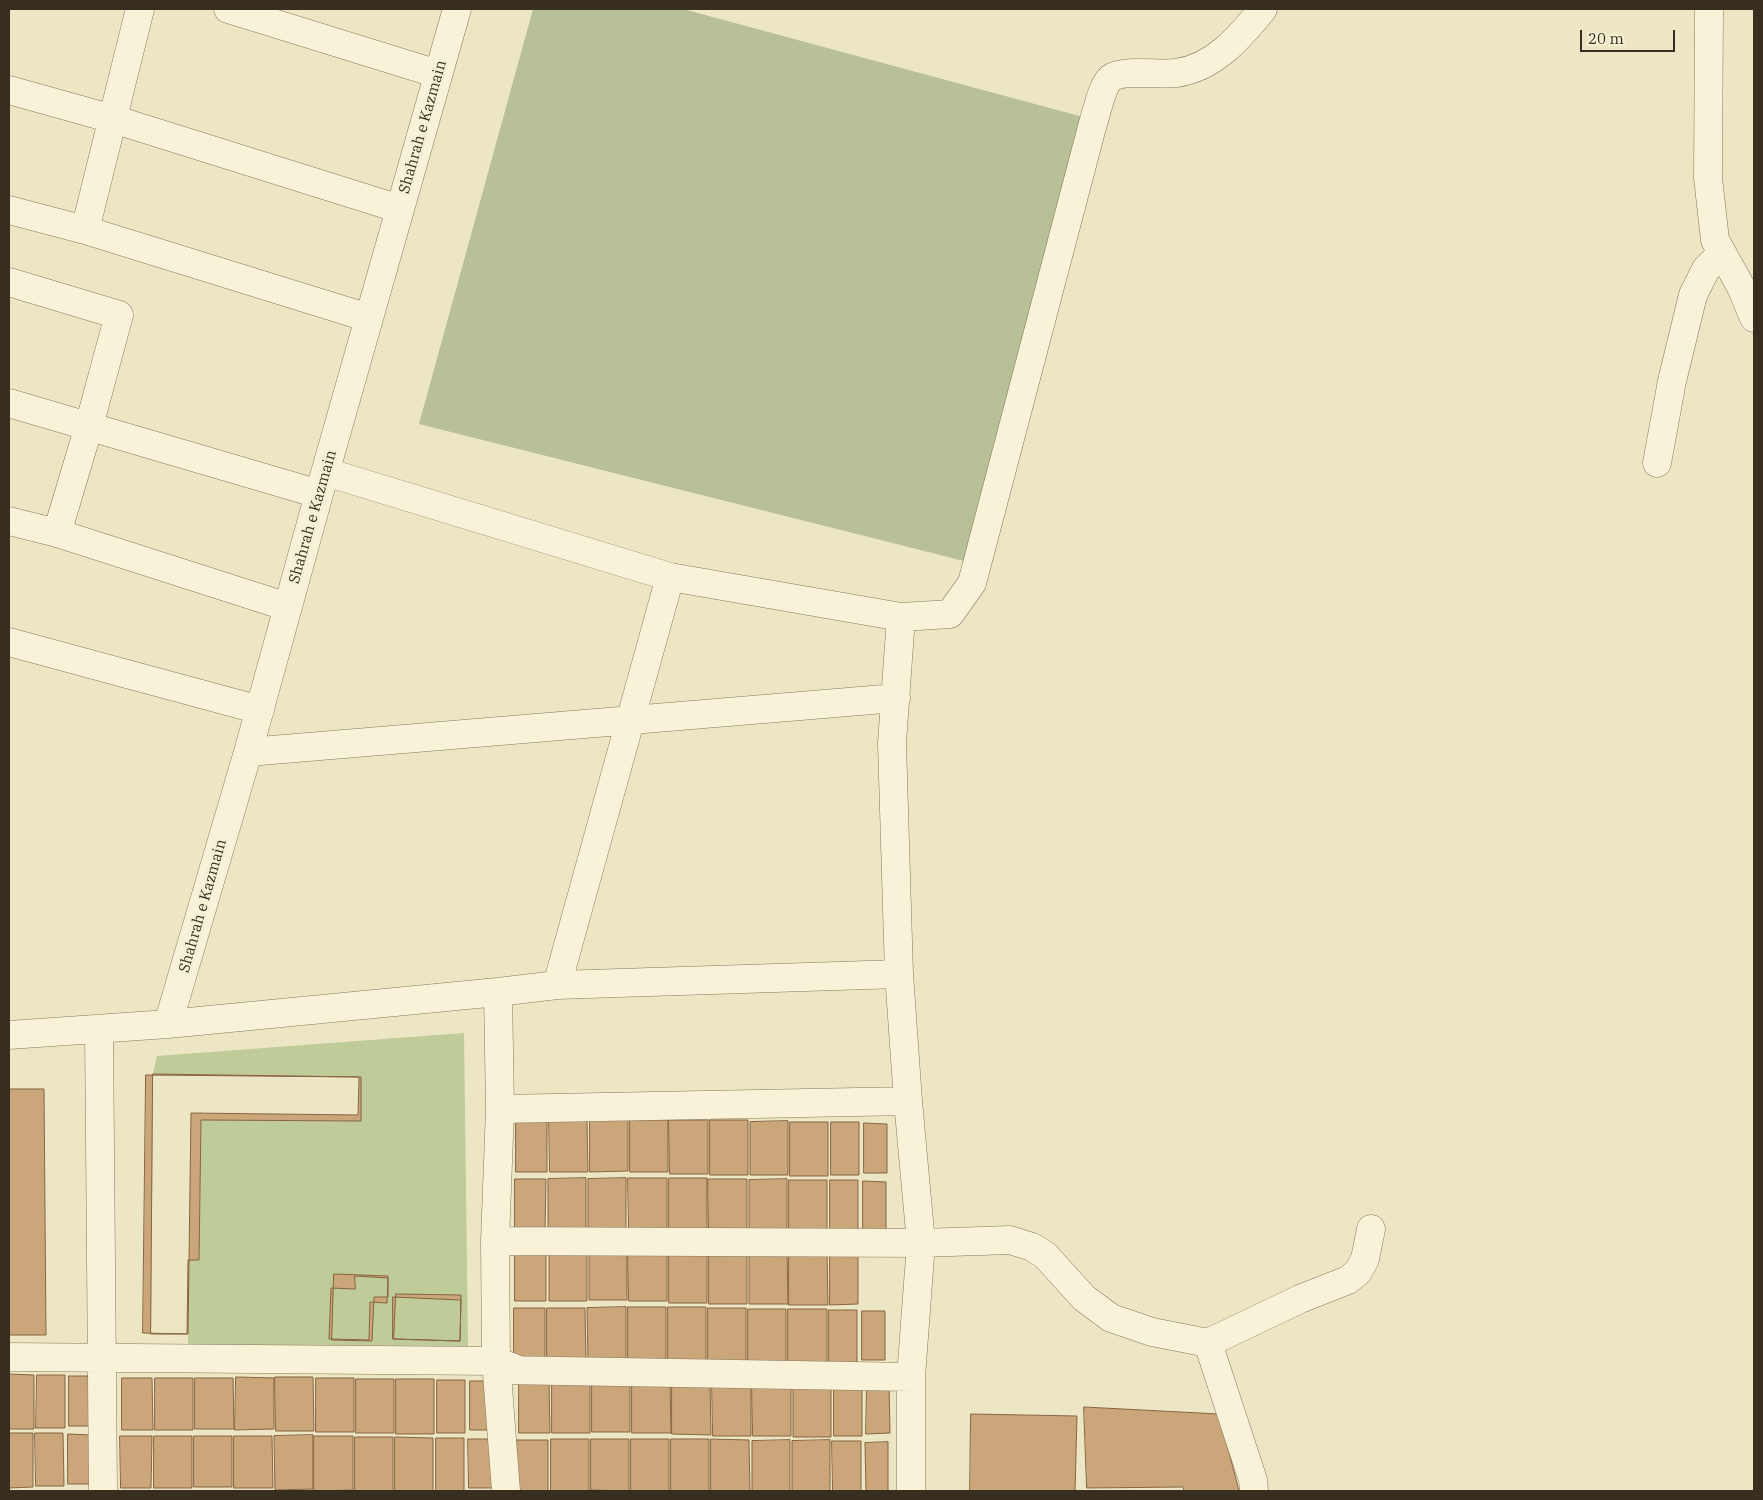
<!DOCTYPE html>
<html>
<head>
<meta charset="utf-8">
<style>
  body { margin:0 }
  #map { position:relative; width:1763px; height:1500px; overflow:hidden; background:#ede6c4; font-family:"IBM Plex Serif",serif }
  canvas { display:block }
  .frame { position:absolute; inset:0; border:10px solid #382e1f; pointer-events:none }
  .scale { position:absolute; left:1580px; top:30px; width:95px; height:22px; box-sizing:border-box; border:2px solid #382e1f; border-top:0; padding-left:6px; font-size:15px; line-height:18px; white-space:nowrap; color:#382e1f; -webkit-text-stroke:4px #f5efd4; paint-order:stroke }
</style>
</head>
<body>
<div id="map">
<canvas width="1763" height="1500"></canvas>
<div class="frame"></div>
<div class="scale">20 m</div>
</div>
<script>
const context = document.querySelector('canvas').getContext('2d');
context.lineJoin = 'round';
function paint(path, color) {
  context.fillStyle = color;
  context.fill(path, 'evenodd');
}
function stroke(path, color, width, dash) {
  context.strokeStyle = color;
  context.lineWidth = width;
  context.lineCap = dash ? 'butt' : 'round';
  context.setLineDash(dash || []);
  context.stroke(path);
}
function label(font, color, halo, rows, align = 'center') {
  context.font = font + ' "IBM Plex Serif",serif';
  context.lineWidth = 5;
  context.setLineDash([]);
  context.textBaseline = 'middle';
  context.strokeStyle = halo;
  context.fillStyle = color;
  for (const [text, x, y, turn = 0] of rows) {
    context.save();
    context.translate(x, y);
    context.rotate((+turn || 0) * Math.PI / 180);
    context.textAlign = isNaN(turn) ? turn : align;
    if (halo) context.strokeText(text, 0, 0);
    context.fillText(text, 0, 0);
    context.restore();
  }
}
paint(new Path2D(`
  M 464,1033 L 468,1346 L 188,1345 L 188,1260 L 199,1260 L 201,1120 L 361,1121 L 361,1077 L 153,1074 L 157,1056 Z`), '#bfcb98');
paint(new Path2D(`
  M 533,9 L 683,9 L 1083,117 L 968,562 L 419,424 Z`), '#b7c097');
const building = new Path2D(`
  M 153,1074 L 361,1077 L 361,1121 L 201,1120 L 199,1260 L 188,1260 L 187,1334 L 151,1334 Z
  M 146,1075 L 359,1077 L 358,1115 L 191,1113 L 188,1334 L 143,1333 Z
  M 9,1089 L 44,1089 L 46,1335 L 9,1335 Z
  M 516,1120 L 547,1120 L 547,1172 L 516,1172 Z
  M 549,1120 L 587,1120 L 588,1172 L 550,1172 Z
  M 590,1120 L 628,1120 L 628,1171 L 590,1172 Z
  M 630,1120 L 668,1120 L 668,1172 L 630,1172 Z
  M 669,1120 L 708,1120 L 708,1174 L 670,1174 Z
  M 710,1120 L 748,1120 L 748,1175 L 710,1175 Z
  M 788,1121 L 788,1175 L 750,1175 L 750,1122 Z
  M 790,1122 L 828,1122 L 828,1176 L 790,1176 Z
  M 831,1122 L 859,1122 L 859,1175 L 831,1175 Z
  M 864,1123 L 887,1124 L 887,1173 L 864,1173 Z
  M 586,1178 L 586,1230 L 548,1230 L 548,1179 Z
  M 626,1178 L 626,1230 L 588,1230 L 588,1179 Z
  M 628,1178 L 667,1178 L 667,1230 L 629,1230 Z
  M 669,1178 L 707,1178 L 707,1232 L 669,1232 Z
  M 515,1179 L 546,1179 L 545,1230 L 515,1230 Z
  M 708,1179 L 747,1179 L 747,1233 L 709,1233 Z
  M 787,1179 L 787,1234 L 749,1233 L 749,1180 Z
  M 789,1180 L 827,1180 L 827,1234 L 789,1235 Z
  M 830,1180 L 858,1180 L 858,1234 L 830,1234 Z
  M 863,1181 L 886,1182 L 886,1231 L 863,1231 Z
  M 587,1249 L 587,1301 L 549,1301 L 549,1250 Z
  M 627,1249 L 627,1300 L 589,1300 L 589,1250 Z
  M 628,1249 L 667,1249 L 667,1301 L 629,1301 Z
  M 669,1249 L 707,1249 L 707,1303 L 669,1303 Z
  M 709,1249 L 747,1250 L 747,1304 L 709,1304 Z
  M 515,1250 L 546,1250 L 546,1301 L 515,1301 Z
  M 787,1250 L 788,1304 L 749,1304 L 749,1251 Z
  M 789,1251 L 827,1251 L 828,1305 L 789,1305 Z
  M 830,1251 L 858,1251 L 858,1304 L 830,1305 Z
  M 334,1274 L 388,1276 L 388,1297 L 374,1297 L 372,1341 L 332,1340 Z
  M 355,1276 L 388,1278 L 387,1303 L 370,1302 L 369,1340 L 329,1339 L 331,1288 L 355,1289 Z
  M 396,1294 L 461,1295 L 460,1341 L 394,1339 Z
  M 393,1297 L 461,1300 L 460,1341 L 393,1339 Z
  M 626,1307 L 626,1359 L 588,1359 L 587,1308 Z
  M 628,1307 L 666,1307 L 666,1359 L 628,1359 Z
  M 668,1307 L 706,1307 L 706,1361 L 668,1361 Z
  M 514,1308 L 545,1308 L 545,1359 L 514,1359 Z
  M 547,1308 L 585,1308 L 586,1359 L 547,1359 Z
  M 708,1308 L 746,1308 L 746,1362 L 708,1362 Z
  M 748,1309 L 786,1309 L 786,1363 L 748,1362 Z
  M 788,1309 L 827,1309 L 827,1364 L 788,1364 Z
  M 829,1310 L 857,1310 L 857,1363 L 829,1363 Z
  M 862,1311 L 885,1311 L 885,1360 L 862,1360 Z
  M 9,1374 L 34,1375 L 34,1429 L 9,1429 Z
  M 37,1375 L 65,1375 L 65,1428 L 36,1428 Z
  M 69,1376 L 92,1376 L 92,1426 L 69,1426 Z
  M 236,1377 L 274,1378 L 274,1429 L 235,1430 Z
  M 275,1377 L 313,1377 L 314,1431 L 276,1431 Z
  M 122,1378 L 152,1378 L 153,1430 L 122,1430 Z
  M 155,1378 L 193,1378 L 193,1430 L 155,1430 Z
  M 195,1378 L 233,1378 L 234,1429 L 195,1429 Z
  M 316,1378 L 354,1378 L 354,1432 L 316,1432 Z
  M 356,1379 L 394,1379 L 394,1433 L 356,1433 Z
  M 396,1379 L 434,1379 L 434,1434 L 396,1434 Z
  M 437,1380 L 465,1380 L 465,1433 L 437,1433 Z
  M 470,1381 L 493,1381 L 493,1430 L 470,1430 Z
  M 519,1381 L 549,1381 L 550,1433 L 519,1433 Z
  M 552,1381 L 590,1381 L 590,1433 L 552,1433 Z
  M 592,1381 L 630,1381 L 630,1432 L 592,1432 Z
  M 632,1381 L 670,1381 L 671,1433 L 632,1433 Z
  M 672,1381 L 710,1381 L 711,1435 L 672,1434 Z
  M 712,1381 L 751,1381 L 751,1436 L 713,1436 Z
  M 752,1382 L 791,1382 L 791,1436 L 753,1436 Z
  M 831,1382 L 831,1437 L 793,1437 L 793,1383 Z
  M 834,1383 L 862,1383 L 862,1436 L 834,1436 Z
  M 867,1384 L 889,1384 L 890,1433 L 866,1434 Z
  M 1084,1407 L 1219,1414 L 1239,1491 L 1184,1491 L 1183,1487 L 1087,1488 Z
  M 971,1414 L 1077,1416 L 1075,1491 L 970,1491 Z
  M 9,1433 L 33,1433 L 33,1487 L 9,1488 Z
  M 35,1433 L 63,1433 L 64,1486 L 36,1486 Z
  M 68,1434 L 91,1435 L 91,1484 L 68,1484 Z
  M 313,1435 L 313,1489 L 275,1490 L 274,1436 Z
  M 120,1436 L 152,1436 L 151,1488 L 121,1488 Z
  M 154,1436 L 192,1436 L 192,1488 L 154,1488 Z
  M 194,1436 L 232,1436 L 232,1487 L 194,1487 Z
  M 234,1436 L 272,1436 L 273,1488 L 234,1488 Z
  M 314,1436 L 353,1436 L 353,1490 L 314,1491 Z
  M 355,1437 L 393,1437 L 393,1491 L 355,1491 Z
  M 395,1437 L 433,1438 L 433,1491 L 395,1491 Z
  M 436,1438 L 464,1438 L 464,1491 L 436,1491 Z
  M 468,1439 L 492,1439 L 492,1488 L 469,1488 Z
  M 551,1439 L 589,1439 L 589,1491 L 551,1491 Z
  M 591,1439 L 629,1439 L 629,1491 L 591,1490 Z
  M 631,1439 L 669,1439 L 669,1491 L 631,1491 Z
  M 671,1439 L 709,1439 L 709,1491 L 671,1491 Z
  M 711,1439 L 749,1440 L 750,1491 L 711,1491 Z
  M 517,1440 L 548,1440 L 548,1491 L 517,1491 Z
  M 790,1440 L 790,1491 L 752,1491 L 752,1441 Z
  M 830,1440 L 830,1491 L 792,1491 L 792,1441 Z
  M 832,1441 L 861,1441 L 861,1491 L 833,1491 Z
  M 888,1442 L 888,1491 L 866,1491 L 865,1443 Z`);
paint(building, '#cba67b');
stroke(building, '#876541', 1);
const minor = new Path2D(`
  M 228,9 L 438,74
  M 1709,9 L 1708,178 L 1715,240 L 1741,287 L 1754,318
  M 9,90 L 113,119 L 400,209
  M 9,210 L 85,230 L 369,318
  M 85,230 L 140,9
  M 9,282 L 119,315 L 89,426 L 57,533
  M 9,403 L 319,494
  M 1657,463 L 1672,381 L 1693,295 L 1706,269 L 1722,253
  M 326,472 L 670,577 L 901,617 L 950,614 L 972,583 L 1092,127 C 1096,115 1102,85 1111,78 C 1123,69 1160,75 1176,73 C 1214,68 1240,37 1263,9
  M 9,521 L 57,533 L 288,607
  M 901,617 L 892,743 L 899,974 L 908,1101 L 921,1243 L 911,1377 L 911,1491
  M 9,642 L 260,710
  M 248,752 L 896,698
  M 557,985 L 670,577
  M 498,992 L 500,1109 L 495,1241 L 496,1361 L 506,1491
  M 168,1024 L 248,752 L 319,494 L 457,9
  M 99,1029 L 103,1491
  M 9,1035 L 168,1024 L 498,992 L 557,985 L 899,974
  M 500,1109 L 908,1101
  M 495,1241 L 921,1243 L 1010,1240 L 1032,1247 L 1045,1255 L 1084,1298 L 1111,1318 L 1152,1332 L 1208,1343 L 1300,1299 L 1348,1280 L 1358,1272 L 1365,1259 L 1371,1229
  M 1208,1343 L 1253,1480 L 1254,1491
  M 9,1357 L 496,1361 L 519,1370
  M 502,1370 L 911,1377`);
stroke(minor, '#88785b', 29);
stroke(minor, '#f8f2d8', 28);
label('15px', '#382e1f', '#f5efd4', [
  ["Shahrah e Kazmain",423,127,-74],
  ["Shahrah e Kazmain",313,517,-74],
  ["Shahrah e Kazmain",203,906,-74]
]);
</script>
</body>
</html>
